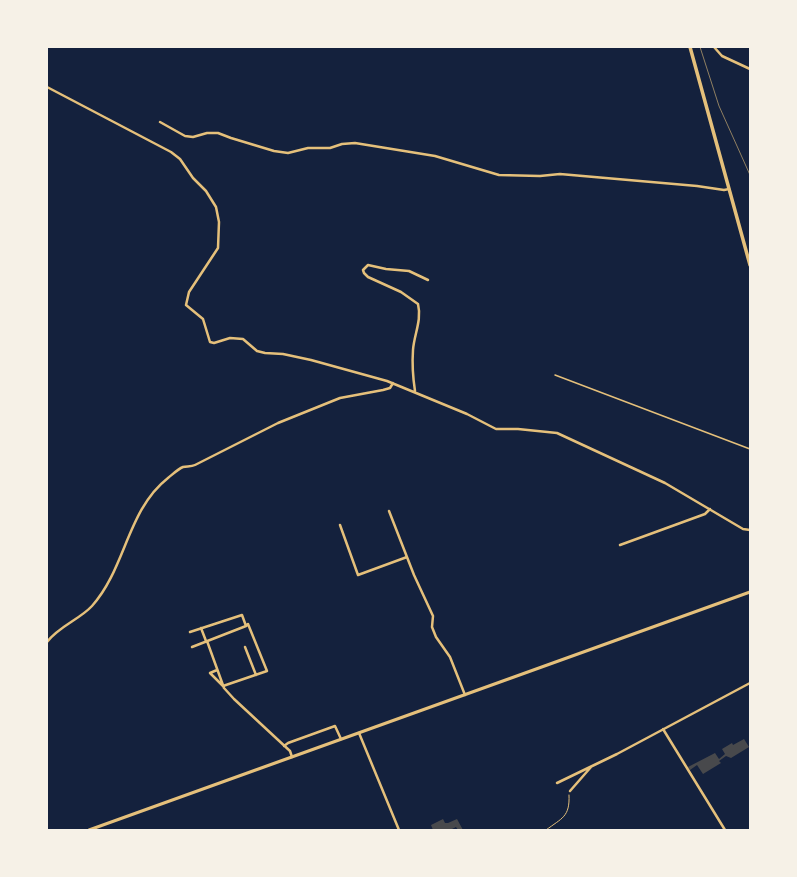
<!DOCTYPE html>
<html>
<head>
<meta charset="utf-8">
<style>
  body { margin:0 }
  #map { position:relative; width:797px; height:877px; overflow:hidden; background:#14213d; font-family:"Open Sans",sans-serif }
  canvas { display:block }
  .frame { position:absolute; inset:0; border:48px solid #f6f1e7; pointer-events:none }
</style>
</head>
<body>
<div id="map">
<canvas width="797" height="877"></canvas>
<div class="frame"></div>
</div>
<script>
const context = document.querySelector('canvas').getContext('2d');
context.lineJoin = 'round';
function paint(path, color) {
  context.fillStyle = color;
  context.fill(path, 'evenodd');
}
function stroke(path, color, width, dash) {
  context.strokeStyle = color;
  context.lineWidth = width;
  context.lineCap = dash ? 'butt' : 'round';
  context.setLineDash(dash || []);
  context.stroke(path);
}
paint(new Path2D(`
  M 744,739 L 749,747 L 731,758 L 726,756 L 719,761 L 721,763 L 703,774 L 697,765 L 690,770 L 688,767 L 715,753 L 719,759 L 725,754 L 722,749 L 732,743 L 733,745 Z
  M 443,819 L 445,823 L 448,823 L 457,819 L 463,830 L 458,830 L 456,827 L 450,830 L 433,830 L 431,825 Z`), '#48494c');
stroke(new Path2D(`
  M 546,830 C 562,818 570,817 569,795`), '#e5c07b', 1);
stroke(new Path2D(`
  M 555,375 L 750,449`), '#e5c07b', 1.5);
stroke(new Path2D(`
  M 714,47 L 722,56 L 750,69
  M 47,87 L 171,152 L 180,159 L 193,178 L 206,191 L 216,207 L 219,222 L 218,248 L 189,292 L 186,305 L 203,319 L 210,342 L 214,343 L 230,338 L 243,339 L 257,351 L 265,353 L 283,354 L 311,360 L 387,381 L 467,414 L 496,429 L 518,429 L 557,433 L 665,483 L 743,529 L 750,530
  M 160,122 L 185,136 L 193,137 L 207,133 L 218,133 L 231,138 L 274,151 L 288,153 L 308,148 L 330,148 L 342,144 L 355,143 L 435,156 L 499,175 L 540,176 L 560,174 L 697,186 L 724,190 L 729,189
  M 415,391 C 413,378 412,364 413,350 C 414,335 422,320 418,304 L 401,292 L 368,277 L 364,273 L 363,270 L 368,265 L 386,269 L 409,271 L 428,280
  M 389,511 L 414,575 L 433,616 L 432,627 L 436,637 L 450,657 L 465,695
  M 340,525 L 358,575 L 407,557
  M 620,545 L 705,514 L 710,509
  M 201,628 L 206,641
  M 190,632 L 242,615 L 246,626 L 248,624 L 267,671 L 223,686 L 210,673 L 217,670
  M 207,641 L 224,688 L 234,699 L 290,751 L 292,757
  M 47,642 C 59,626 79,620 92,606 C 126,568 127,510 168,478 C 173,474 178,469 183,467 C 187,466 191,467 195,465 L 278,423 L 340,398 L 383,390 L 390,388 L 393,383
  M 192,647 L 246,626
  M 245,647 L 256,675
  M 663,729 L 725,830
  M 359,733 L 399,830
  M 284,746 L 288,743 L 335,726 L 341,739
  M 557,783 L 617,754 L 750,683
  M 570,791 L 591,767`), '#e5c07b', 2.5);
stroke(new Path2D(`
  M 89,830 L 750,592`), '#e5c07b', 3);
stroke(new Path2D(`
  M 690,47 L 750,265`), '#e5c07b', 3.5);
stroke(new Path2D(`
  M 700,47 L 719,106 L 750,175`), '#918062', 1);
</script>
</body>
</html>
